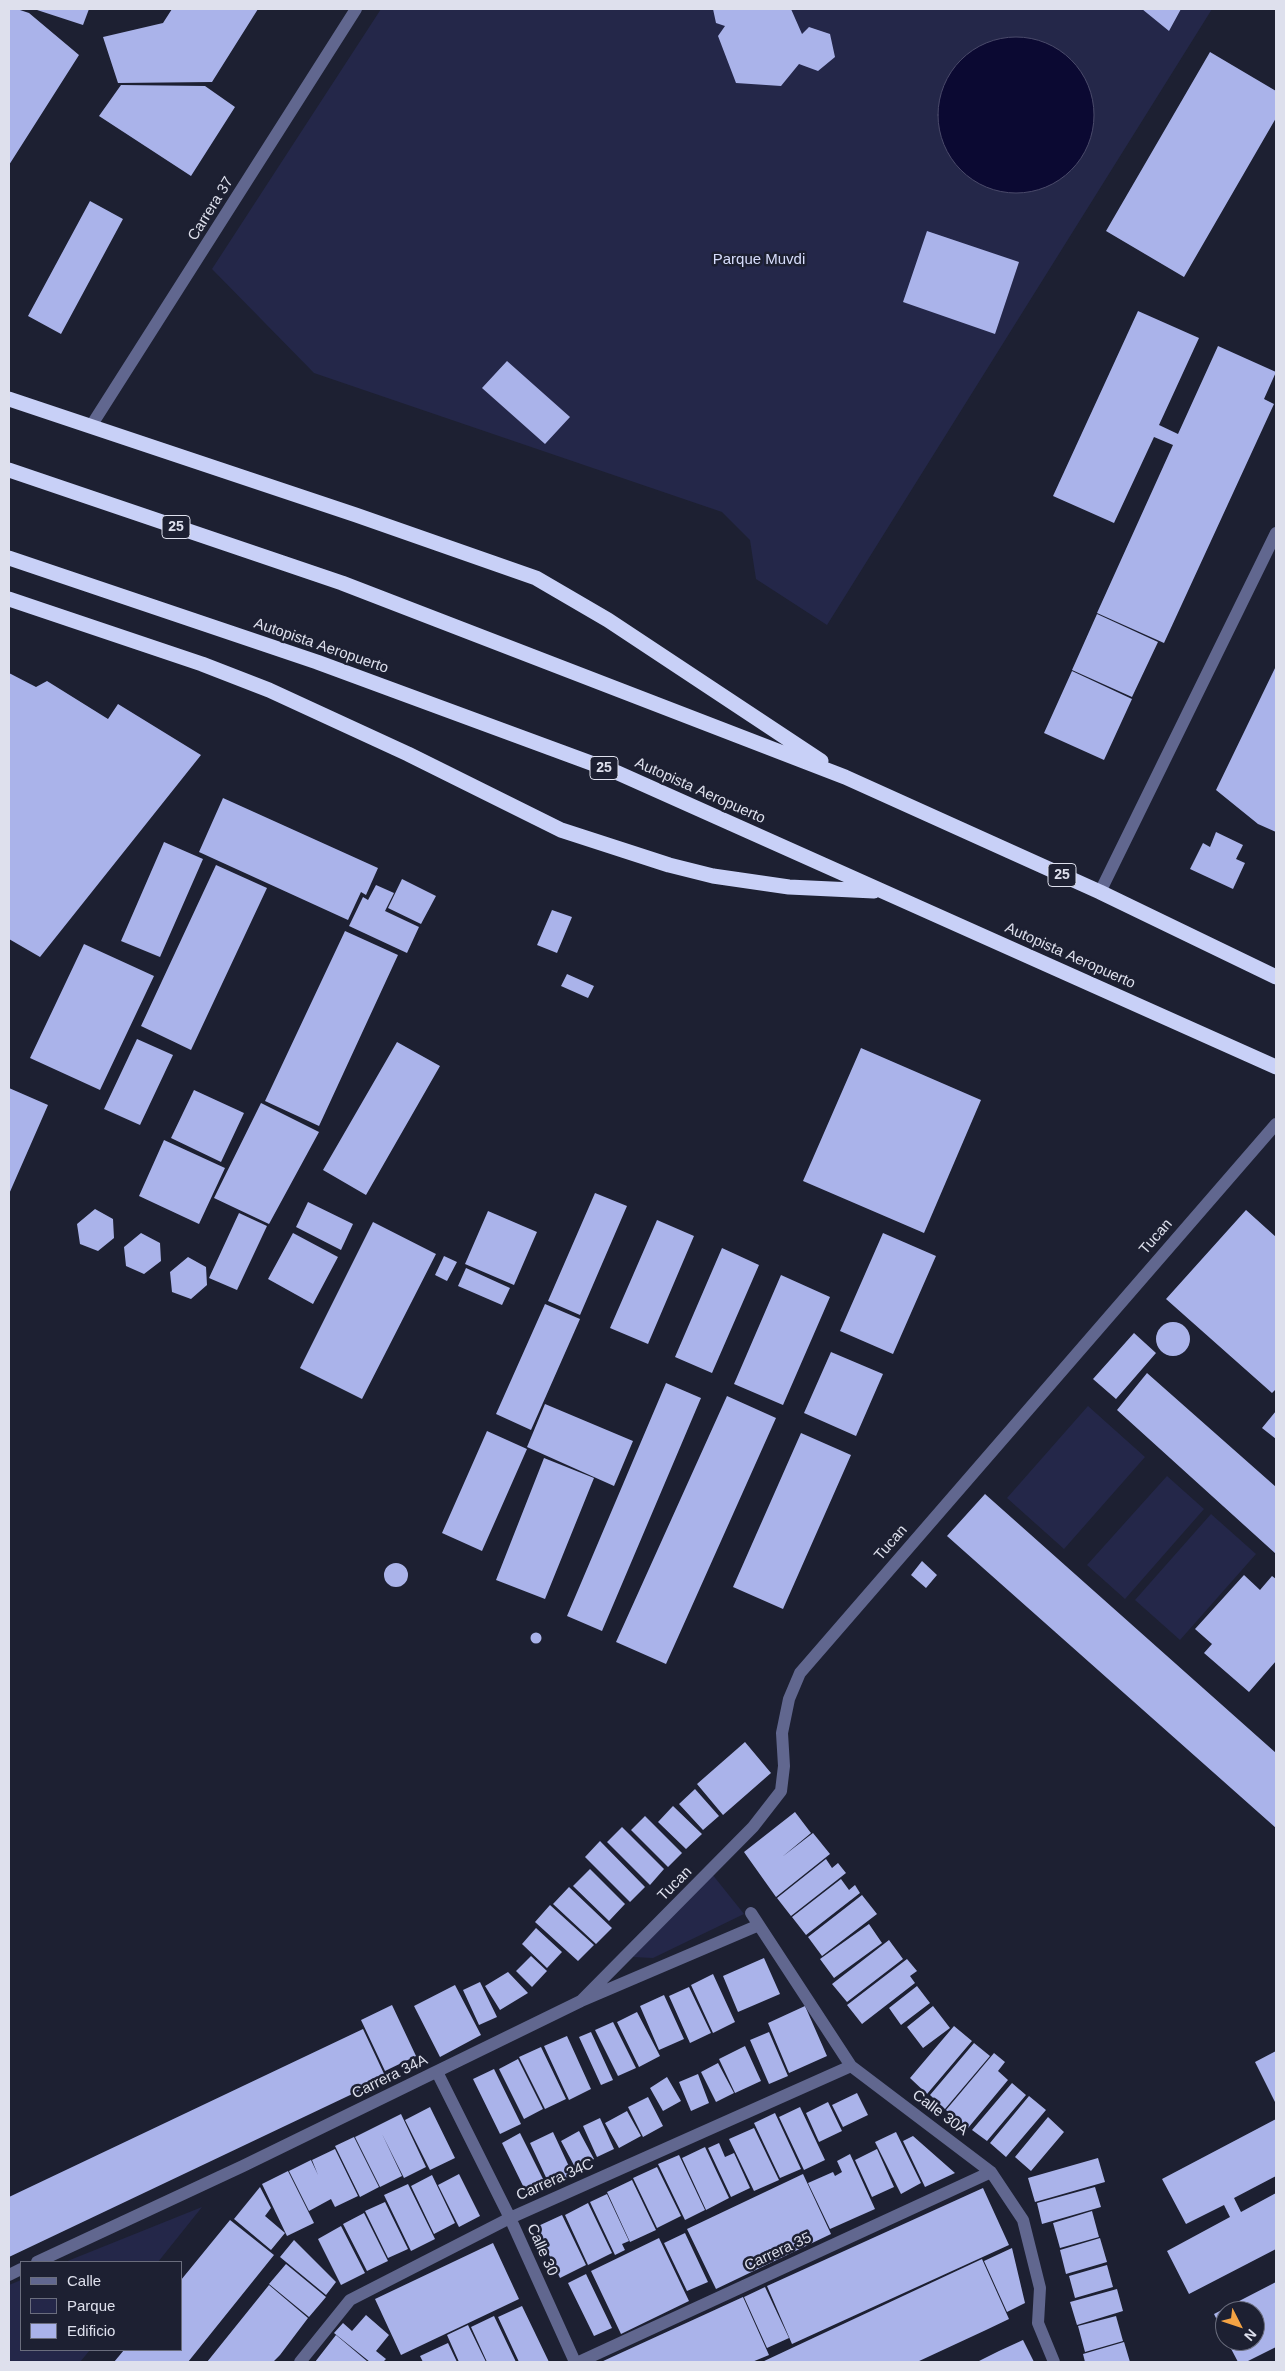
<!DOCTYPE html>
<html>
<head>
<meta charset="utf-8">
<style>
  body { margin:0 }
  #map { position:relative; width:1285px; height:2371px; overflow:hidden; background:#1d2032; font-family:Helvetica,sans-serif }
  canvas { display:block }
  .frame { position:absolute; inset:0; border:10px solid #dee0ed; pointer-events:none }
  .legend { position:absolute; left:20px; top:2261px; width:162px; height:90px; box-sizing:border-box; background:#1d2032; border:1px solid #6a6d7d; margin:0; padding:6px 9px; list-style:none; font-size:15px; color:#dee0ed }
  .legend li { display:flex; align-items:center; gap:10px; height:25px }
  .legend b { width:25px; border:1px solid #6a6d7d }
  .north { position:absolute; left:1215px; top:2301px; width:50px; height:50px; box-sizing:border-box; background:#1d2032; border:1px solid #6a6d7d; border-radius:50%; rotate:131deg; font-size:14px; font-weight:700; line-height:20px; text-align:center; color:#dee0ed }
  .north::after { content:''; display:block; margin:auto; width:18px; height:22px; background:#f4a344; clip-path:polygon(50% 0,100% 100%,50% 72%,0 100%) }
</style>
</head>
<body>
<div id="map">
<canvas width="1285" height="2371"></canvas>
<div class="frame"></div>
<ul class="legend">
<li><b style="height:6px;background:#61678f"></b>Calle</li>
<li><b style="height:14px;background:#242749"></b>Parque</li>
<li><b style="height:14px;background:#aab3ea"></b>Edificio</li>
</ul>
<div class="north">N</div>
</div>
<script>
const context = document.querySelector('canvas').getContext('2d');
context.lineJoin = 'round';
function paint(path, color) {
  context.fillStyle = color;
  context.fill(path, 'evenodd');
}
function stroke(path, color, width, dash) {
  context.strokeStyle = color;
  context.lineWidth = width;
  context.lineCap = dash ? 'butt' : 'round';
  context.setLineDash(dash || []);
  context.stroke(path);
}
function label(font, color, halo, rows, align = 'center') {
  context.font = font + ' Helvetica,sans-serif';
  context.lineWidth = 5;
  context.setLineDash([]);
  context.textBaseline = 'middle';
  context.strokeStyle = halo;
  context.fillStyle = color;
  for (const [text, x, y, turn = 0] of rows) {
    context.save();
    context.translate(x, y);
    context.rotate((+turn || 0) * Math.PI / 180);
    context.textAlign = isNaN(turn) ? turn : align;
    if (halo) context.strokeText(text, 0, 0);
    context.fillText(text, 0, 0);
    context.restore();
  }
}
paint(new Path2D(`
  M 381,9 L 1212,9 L 827,625 L 756,579 L 750,540 L 722,512 L 314,373 L 212,269 Z
  M 1088,1406 L 1145,1457 L 1064,1549 L 1007,1498 Z
  M 1167,1476 L 1204,1509 L 1125,1599 L 1087,1565 Z
  M 1211,1514 L 1256,1554 L 1180,1640 L 1135,1600 Z
  M 712,1874 L 744,1914 L 653,1958 L 633,1957 Z
  M 202,2207 L 158,2262 L 65,2262 Z
  M 21,2280 L 21,2350 L 90,2350 L 80,2362 L 9,2362 L 9,2285 Z`), '#242749');
const water = new Path2D(`
  M938 115a78 78 0 1 1 156 0a78 78 0 1 1-156 0Z`);
paint(water, '#0b0932');
stroke(water, '#4a4a6a', 1);
paint(new Path2D(`
  M 9,9 L 17,9 L 29,13 L 79,55 L 9,165 Z
  M 34,9 L 89,9 L 83,25 Z
  M 172,9 L 258,9 L 212,82 L 118,83 L 103,37 L 163,23 Z
  M 713,9 L 791,9 L 802,34 L 809,27 L 830,34 L 835,57 L 818,71 L 799,64 L 781,86 L 736,83 L 718,36 L 725,26 L 716,23 Z
  M 1142,9 L 1181,9 L 1169,31 Z
  M 1210,52 L 1276,91 L 1276,118 L 1184,277 L 1106,231 Z
  M 121,85 L 205,86 L 235,107 L 191,176 L 99,116 Z
  M 90,201 L 123,219 L 61,334 L 28,316 Z
  M 927,231 L 1019,262 L 995,334 L 903,302 Z
  M 1138,311 L 1199,338 L 1159,425 L 1178,434 L 1218,346 L 1276,372 L 1264,399 L 1274,404 L 1164,643 L 1097,613 L 1173,445 L 1154,437 L 1114,523 L 1053,496 Z
  M 507,361 L 570,417 L 545,444 L 482,388 Z
  M 1097,614 L 1158,642 L 1132,697 L 1072,670 Z
  M 1276,666 L 1276,832 L 1258,824 L 1216,790 Z
  M 1072,671 L 1132,699 L 1104,760 L 1044,733 Z
  M 9,673 L 36,687 L 47,681 L 108,719 L 118,704 L 201,755 L 40,957 L 9,939 Z
  M 223,798 L 378,868 L 366,895 L 361,892 L 348,920 L 199,852 Z
  M 1216,832 L 1243,845 L 1236,859 L 1245,863 L 1233,889 L 1190,869 L 1203,843 L 1210,847 Z
  M 164,842 L 203,859 L 160,957 L 121,941 Z
  M 216,865 L 267,888 L 191,1050 L 141,1026 Z
  M 402,879 L 436,896 L 421,924 L 388,908 Z
  M 376,885 L 394,893 L 385,911 L 419,927 L 407,953 L 349,926 L 363,897 L 368,900 Z
  M 552,910 L 572,917 L 557,953 L 537,945 Z
  M 345,931 L 398,955 L 319,1126 L 265,1101 Z
  M 84,944 L 154,976 L 100,1090 L 30,1058 Z
  M 567,974 L 594,986 L 588,998 L 561,986 Z
  M 137,1039 L 173,1055 L 140,1125 L 104,1109 Z
  M 397,1042 L 440,1066 L 366,1195 L 323,1170 Z
  M 861,1048 L 981,1100 L 924,1233 L 803,1181 Z
  M 9,1088 L 48,1105 L 9,1194 Z
  M 194,1090 L 244,1113 L 221,1162 L 171,1138 Z
  M 261,1103 L 319,1132 L 269,1224 L 214,1198 Z
  M 164,1140 L 225,1168 L 199,1224 L 139,1196 Z
  M 595,1193 L 627,1206 L 580,1315 L 548,1301 Z
  M 308,1202 L 353,1224 L 341,1250 L 296,1227 Z
  M 95,1209 L 113,1219 L 114,1238 L 98,1251 L 80,1244 L 77,1224 Z
  M 1246,1210 L 1276,1237 L 1276,1389 L 1272,1393 L 1166,1299 Z
  M 488,1211 L 537,1232 L 514,1285 L 465,1264 Z
  M 239,1213 L 267,1226 L 237,1290 L 209,1278 Z
  M 657,1220 L 694,1236 L 648,1344 L 610,1328 Z
  M 373,1222 L 436,1254 L 362,1399 L 300,1368 Z
  M 141,1233 L 160,1243 L 161,1261 L 144,1274 L 126,1266 L 124,1247 Z
  M 293,1233 L 338,1257 L 313,1304 L 268,1279 Z
  M 883,1233 L 936,1256 L 893,1354 L 840,1331 Z
  M 722,1248 L 759,1265 L 712,1373 L 675,1357 Z
  M 444,1256 L 457,1262 L 447,1281 L 435,1275 Z
  M 188,1257 L 206,1267 L 207,1285 L 191,1299 L 172,1292 L 170,1272 Z
  M 466,1268 L 510,1288 L 502,1305 L 458,1286 Z
  M 781,1275 L 830,1297 L 783,1405 L 734,1384 Z
  M 545,1304 L 580,1319 L 531,1430 L 496,1414 Z
  M1156 1339a17 17 0 1 1 34 0a17 17 0 1 1-34 0Z
  M 1134,1333 L 1156,1353 L 1116,1399 L 1093,1379 Z
  M 831,1352 L 883,1374 L 856,1436 L 804,1413 Z
  M 1147,1373 L 1276,1487 L 1276,1554 L 1117,1410 Z
  M 666,1383 L 701,1398 L 602,1631 L 567,1616 Z
  M 727,1396 L 776,1418 L 666,1664 L 616,1642 Z
  M 545,1404 L 633,1441 L 614,1486 L 527,1447 Z
  M 1276,1411 L 1276,1439 L 1262,1428 Z
  M 487,1431 L 527,1449 L 482,1551 L 442,1533 Z
  M 801,1433 L 851,1455 L 783,1609 L 733,1587 Z
  M 544,1458 L 594,1478 L 545,1599 L 496,1580 Z
  M 985,1494 L 1276,1753 L 1276,1828 L 947,1536 Z
  M 922,1561 L 937,1575 L 926,1588 L 911,1575 Z
  M384 1575a12 12 0 1 1 24 0a12 12 0 1 1-24 0Z
  M 1244,1575 L 1260,1590 L 1272,1576 L 1276,1579 L 1276,1661 L 1249,1692 L 1204,1653 L 1212,1644 L 1195,1629 Z
  M530.5 1638a5.5 5.5 0 1 1 11 0a5.5 5.5 0 1 1-11 0Z
  M 745,1742 L 771,1773 L 723,1815 L 697,1784 Z
  M 695,1789 L 719,1816 L 703,1830 L 679,1804 Z
  M 673,1806 L 702,1834 L 686,1849 L 658,1822 Z
  M 795,1812 L 811,1833 L 782,1857 L 813,1833 L 830,1854 L 776,1897 L 744,1852 Z
  M 645,1816 L 682,1853 L 668,1867 L 631,1830 Z
  M 622,1827 L 664,1869 L 650,1885 L 607,1842 Z
  M 600,1841 L 645,1887 L 630,1902 L 585,1857 Z
  M 826,1859 L 832,1868 L 838,1863 L 846,1873 L 791,1916 L 777,1898 Z
  M 590,1869 L 625,1904 L 609,1921 L 573,1886 Z
  M 841,1879 L 849,1890 L 855,1885 L 860,1893 L 806,1935 L 792,1917 Z
  M 569,1887 L 612,1928 L 596,1944 L 553,1904 Z
  M 862,1895 L 877,1914 L 822,1956 L 808,1937 Z
  M 550,1905 L 594,1945 L 578,1961 L 535,1922 Z
  M 869,1924 L 882,1943 L 834,1978 L 820,1959 Z
  M 536,1928 L 562,1952 L 547,1968 L 522,1944 Z
  M 889,1940 L 903,1959 L 847,2002 L 832,1984 Z
  M 531,1956 L 547,1971 L 532,1987 L 516,1971 Z
  M 764,1958 L 780,1994 L 738,2012 L 723,1976 Z
  M 907,1959 L 917,1971 L 910,1976 L 915,1983 L 862,2024 L 847,2005 Z
  M 508,1972 L 528,1993 L 500,2010 L 485,1986 Z
  M 713,1974 L 735,2022 L 713,2033 L 691,1985 Z
  M 480,1982 L 497,2017 L 479,2025 L 463,1990 Z
  M 455,1985 L 481,2035 L 440,2057 L 414,2006 Z
  M 917,1986 L 930,2003 L 901,2025 L 889,2008 Z
  M 689,1987 L 711,2033 L 690,2043 L 669,1996 Z
  M 664,1995 L 684,2039 L 659,2050 L 640,2006 Z
  M 392,2005 L 416,2056 L 385,2071 L 361,2020 Z
  M 805,2006 L 827,2056 L 789,2073 L 768,2023 Z
  M 933,2006 L 950,2028 L 923,2048 L 907,2027 Z
  M 637,2012 L 660,2056 L 639,2067 L 617,2022 Z
  M 613,2022 L 636,2068 L 618,2076 L 595,2030 Z
  M 954,2026 L 972,2041 L 927,2094 L 910,2078 Z
  M 363,2029 L 386,2078 L 9,2257 L 9,2197 Z
  M 591,2032 L 613,2080 L 601,2085 L 579,2037 Z
  M 769,2032 L 788,2076 L 769,2084 L 750,2040 Z
  M 567,2036 L 591,2089 L 569,2100 L 544,2046 Z
  M 974,2043 L 990,2056 L 945,2109 L 930,2095 Z
  M 745,2046 L 761,2081 L 735,2093 L 719,2059 Z
  M 541,2047 L 566,2099 L 545,2109 L 519,2057 Z
  M 1276,2051 L 1276,2104 L 1255,2062 Z
  M 994,2053 L 1005,2062 L 998,2071 L 1008,2080 L 968,2128 L 946,2110 Z
  M 518,2059 L 543,2109 L 524,2119 L 499,2069 Z
  M 718,2063 L 734,2093 L 716,2102 L 701,2072 Z
  M 494,2069 L 521,2124 L 500,2134 L 473,2079 Z
  M 698,2074 L 709,2103 L 691,2111 L 679,2082 Z
  M 667,2077 L 681,2101 L 663,2111 L 650,2088 Z
  M 1012,2083 L 1026,2095 L 987,2141 L 972,2130 Z
  M 857,2093 L 868,2115 L 843,2127 L 832,2105 Z
  M 1029,2096 L 1046,2110 L 1006,2157 L 990,2143 Z
  M 648,2097 L 663,2126 L 643,2137 L 628,2107 Z
  M 828,2102 L 842,2131 L 819,2142 L 806,2113 Z
  M 430,2107 L 455,2158 L 430,2170 L 405,2120 Z
  M 800,2107 L 825,2160 L 804,2170 L 779,2117 Z
  M 627,2111 L 641,2136 L 619,2148 L 605,2123 Z
  M 775,2113 L 801,2169 L 780,2178 L 754,2123 Z
  M 401,2114 L 426,2167 L 404,2178 L 382,2134 L 402,2176 L 380,2187 L 355,2137 Z
  M 1048,2117 L 1064,2132 L 1031,2171 L 1015,2157 Z
  M 600,2118 L 614,2149 L 597,2157 L 583,2126 Z
  M 1276,2119 L 1276,2176 L 1234,2198 L 1241,2212 L 1276,2193 L 1276,2249 L 1189,2294 L 1167,2251 L 1230,2217 L 1224,2205 L 1186,2224 L 1162,2179 Z
  M 754,2128 L 779,2180 L 754,2191 L 729,2139 Z
  M 579,2131 L 594,2159 L 576,2169 L 561,2141 Z
  M 553,2132 L 573,2175 L 550,2186 L 530,2143 Z
  M 896,2132 L 921,2183 L 901,2194 L 875,2142 Z
  M 520,2133 L 546,2185 L 527,2194 L 502,2143 Z
  M 913,2136 L 955,2173 L 925,2187 L 903,2141 Z
  M 354,2137 L 379,2187 L 360,2197 L 335,2146 Z
  M 719,2143 L 725,2157 L 734,2153 L 750,2188 L 731,2197 L 708,2148 Z
  M 705,2147 L 729,2198 L 706,2210 L 682,2158 Z
  M 335,2149 L 358,2196 L 335,2207 L 331,2199 L 309,2211 L 289,2171 L 311,2160 L 318,2175 L 312,2160 Z
  M 877,2149 L 894,2187 L 872,2197 L 855,2160 Z
  M 850,2154 L 875,2209 L 830,2229 L 808,2183 L 833,2172 L 835,2176 L 842,2172 L 837,2161 Z
  M 679,2155 L 705,2210 L 685,2220 L 658,2164 Z
  M 1098,2158 L 1105,2182 L 1035,2202 L 1028,2178 Z
  M 657,2167 L 681,2216 L 657,2228 L 633,2178 Z
  M 288,2171 L 314,2223 L 287,2236 L 262,2184 Z
  M 459,2174 L 480,2216 L 459,2227 L 438,2185 Z
  M 803,2174 L 831,2234 L 716,2289 L 687,2229 Z
  M 432,2175 L 455,2223 L 434,2234 L 411,2186 Z
  M 632,2180 L 656,2230 L 630,2242 L 607,2192 Z
  M 408,2184 L 435,2239 L 411,2251 L 384,2195 Z
  M 260,2187 L 271,2208 L 265,2216 L 285,2233 L 271,2250 L 234,2219 Z
  M 1095,2187 L 1101,2207 L 1042,2224 L 1037,2203 Z
  M 983,2188 L 1009,2245 L 792,2344 L 767,2286 Z
  M 607,2194 L 629,2241 L 622,2244 L 625,2250 L 615,2255 L 590,2202 Z
  M 385,2202 L 408,2249 L 388,2258 L 365,2211 Z
  M 588,2203 L 612,2253 L 588,2265 L 565,2215 Z
  M 1092,2211 L 1099,2237 L 1060,2248 L 1053,2223 Z
  M 364,2213 L 388,2261 L 367,2271 L 343,2224 Z
  M 562,2215 L 586,2265 L 560,2278 L 536,2227 Z
  M 230,2220 L 274,2255 L 188,2362 L 114,2362 L 124,2350 L 181,2350 L 181,2280 Z
  M 341,2226 L 365,2273 L 341,2285 L 318,2239 Z
  M 685,2233 L 708,2282 L 687,2291 L 664,2243 Z
  M 659,2238 L 689,2301 L 621,2334 L 591,2271 Z
  M 1100,2238 L 1107,2262 L 1066,2274 L 1060,2250 Z
  M 294,2240 L 336,2282 L 326,2295 L 280,2257 Z
  M 493,2243 L 519,2299 L 401,2355 L 375,2299 Z
  M 1012,2248 L 1025,2303 L 1007,2312 L 984,2261 Z
  M 982,2259 L 1009,2319 L 986,2330 L 917,2362 L 762,2362 Z
  M 286,2264 L 326,2297 L 309,2317 L 269,2284 Z
  M 1107,2265 L 1113,2287 L 1075,2298 L 1069,2276 Z
  M 586,2274 L 612,2328 L 594,2336 L 568,2283 Z
  M 1276,2282 L 1276,2347 L 1246,2362 L 1238,2362 L 1227,2341 L 1255,2341 L 1255,2311 L 1225,2311 L 1225,2336 L 1214,2314 Z
  M 269,2285 L 308,2318 L 280,2355 L 273,2362 L 207,2362 Z
  M 765,2287 L 789,2338 L 767,2348 L 744,2297 Z
  M 1117,2289 L 1123,2311 L 1077,2325 L 1070,2302 Z
  M 743,2297 L 769,2355 L 752,2362 L 601,2362 Z
  M 522,2306 L 549,2362 L 519,2362 L 498,2317 Z
  M 366,2315 L 389,2335 L 376,2351 L 386,2359 L 383,2362 L 370,2362 L 334,2333 L 343,2323 L 352,2331 Z
  M 494,2316 L 516,2362 L 487,2362 L 471,2327 Z
  M 1116,2316 L 1123,2341 L 1085,2352 L 1078,2326 Z
  M 468,2325 L 486,2362 L 459,2362 L 447,2335 Z
  M 336,2335 L 368,2362 L 315,2362 Z
  M 1023,2340 L 1034,2362 L 977,2362 L 999,2351 Z
  M 1124,2342 L 1130,2362 L 1085,2362 L 1083,2354 Z
  M 448,2343 L 457,2362 L 423,2362 L 420,2356 Z`), '#aab3ea');
stroke(new Path2D(`
  M 91,426 L 356,9
  M 1100,892 L 1276,533
  M 751,1913 L 851,2066 L 991,2172 L 1023,2220 L 1040,2288 L 1038,2323 L 1054,2362
  M 581,2001 L 753,1827 L 781,1791 L 784,1766 L 782,1733 L 789,1699 L 800,1673 L 1276,1124
  M 437,2072 L 510,2218 L 575,2362
  M 37,2262 L 243,2166 L 581,2001 L 759,1925
  M 9,2275 L 21,2269
  M 300,2362 L 350,2300 L 510,2218 L 851,2066
  M 579,2362 L 991,2172`), '#61678f', 12);
stroke(new Path2D(`
  M 9,399 L 356,515 L 536,578 L 608,620 L 821,761
  M 9,470 L 342,583 L 845,777 L 1100,892 L 1276,977
  M 9,558 L 317,662 L 618,773 L 1276,1067
  M 9,599 L 202,664 L 269,690 L 408,754 L 561,830 L 669,865 L 713,876 L 789,887 L 874,891`), '#c8d0f7', 15);
for (const [x, y, w] of [
  [176,527,28],
  [604,768,28],
  [1062,875,28]
]) {
  const box = new Path2D();
  box.roundRect(x - w / 2, y - 11.5, w, 23, 4);
  context.fillStyle = '#1d2032';
  context.fill(box);
  stroke(box, '#dee0ed', 1);
}
label('bold 14px', '#dee0ed', null, [
  ["25",176,527],
  ["25",604,768],
  ["25",1062,875]
]);
label('15px', '#dee0ed', '#1d2032', [
  ["Carrera 37",211,209,-58],
  ["Autopista Aeropuerto",321,646,19],
  ["Autopista Aeropuerto",700,791,24],
  ["Autopista Aeropuerto",1070,956,24],
  ["Tucan",1156,1237,-49],
  ["Tucan",891,1543,-49],
  ["Tucan",675,1884,-45],
  ["Carrera 34A",390,2077,-26],
  ["Calle 30A",940,2113,37],
  ["Carrera 34C",555,2180,-24],
  ["Calle 30",542,2250,66],
  ["Carrera 35",778,2252,-25]
]);
label('15px', '#d7ddfc', '#1d2032', [
  ["Parque Muvdi",759,260]
]);
</script>
</body>
</html>
